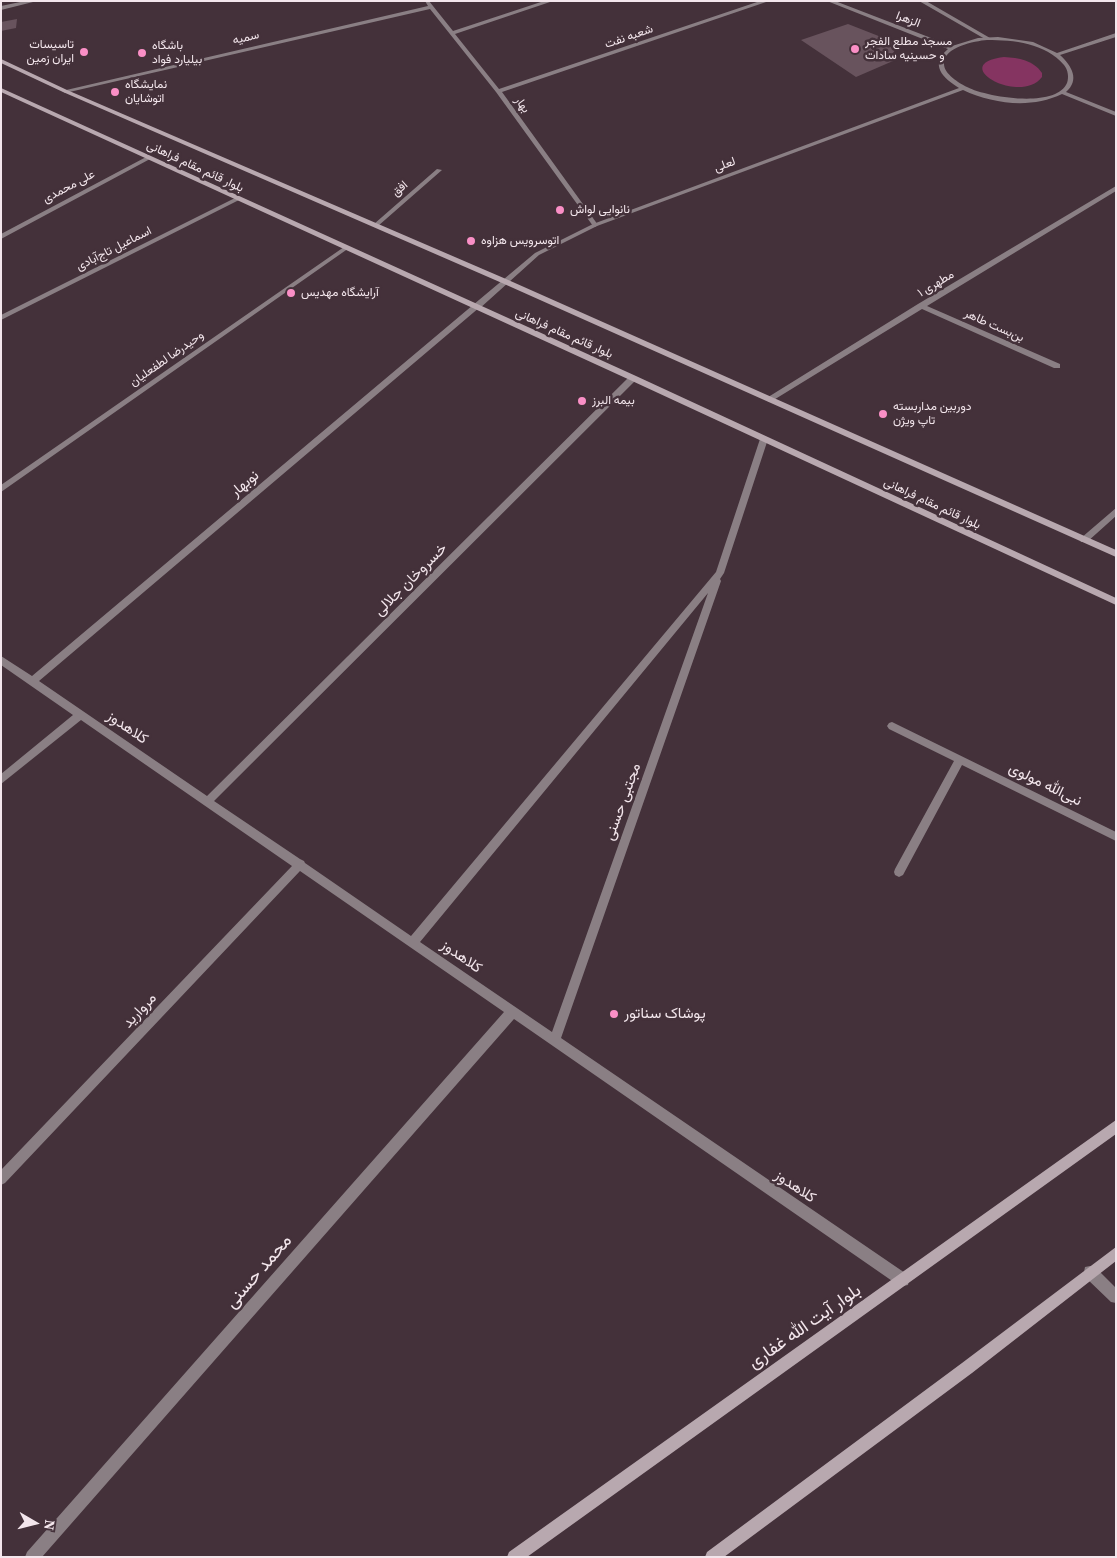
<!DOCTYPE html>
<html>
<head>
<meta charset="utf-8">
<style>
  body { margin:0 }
  #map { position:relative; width:1117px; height:1558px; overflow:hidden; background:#44313a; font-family:"Source Serif 4",serif }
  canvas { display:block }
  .frame { position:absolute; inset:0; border:2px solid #f3e6ec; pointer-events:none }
  .north { position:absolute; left:10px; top:1498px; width:50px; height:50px; -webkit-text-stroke:4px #44313a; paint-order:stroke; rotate:98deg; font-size:14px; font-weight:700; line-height:20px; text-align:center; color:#f3e6ec }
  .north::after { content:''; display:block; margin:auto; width:18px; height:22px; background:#f3e6ec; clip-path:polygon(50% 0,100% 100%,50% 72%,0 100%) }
</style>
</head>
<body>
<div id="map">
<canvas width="1117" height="1558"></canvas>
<div class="frame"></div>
<div class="north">N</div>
</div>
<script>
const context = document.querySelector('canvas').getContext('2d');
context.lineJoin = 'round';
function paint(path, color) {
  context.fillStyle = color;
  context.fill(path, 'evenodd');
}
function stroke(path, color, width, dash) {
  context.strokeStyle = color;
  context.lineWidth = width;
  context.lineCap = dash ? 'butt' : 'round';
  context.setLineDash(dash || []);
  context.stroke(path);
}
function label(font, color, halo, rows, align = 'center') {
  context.font = font + ' "Source Serif 4",Vazirmatn,serif';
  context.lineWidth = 5;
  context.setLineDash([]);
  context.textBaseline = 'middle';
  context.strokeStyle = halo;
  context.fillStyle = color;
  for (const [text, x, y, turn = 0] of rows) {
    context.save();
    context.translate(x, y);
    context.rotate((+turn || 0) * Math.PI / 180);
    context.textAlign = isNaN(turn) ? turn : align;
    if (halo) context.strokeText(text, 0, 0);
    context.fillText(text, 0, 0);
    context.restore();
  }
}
paint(new Path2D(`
  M 1004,57 C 1019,58 1033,60 1042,73 L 1042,77 C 1020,106 946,64 1004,57 Z`), '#853461');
paint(new Path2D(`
  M 17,19 L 16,28 L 1,31 L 1,22 Z
  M 848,24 L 899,44 L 893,53 L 893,61 L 856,77 L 801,40 Z`), '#68535d');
paint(new Path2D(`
  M 425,1 L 429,1 L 453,31 L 544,1 L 553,1 L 455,34 L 499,89 L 760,1 L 769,1 L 502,92 L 598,225 L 595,227 L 593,226 L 496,92 L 430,9 L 65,93 L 62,91 L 428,6 Z
  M 919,1 L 926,1 L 990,38 L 985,39 Z
  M 148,156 L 151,158 L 150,159 L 1,239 L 1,234 Z
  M 437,169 L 442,170 L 378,226 L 374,226 L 374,224 Z
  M 1116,186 L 1116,191 L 927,306 L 1060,364 L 1060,368 L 1054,368 L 922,309 L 772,401 L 769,402 L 765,399 L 918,304 Z
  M 237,197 L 239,198 L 239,200 L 1,320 L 1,315 Z
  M 344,247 L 349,248 L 1,492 L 1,485 Z
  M 473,305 L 476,305 L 480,307 L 39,681 L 207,796 L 630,376 L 636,376 L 636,380 L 214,801 L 300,859 L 304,861 L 305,863 L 411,936 L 716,572 L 760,439 L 761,437 L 767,437 L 768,439 L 724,573 L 720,579 L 721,581 L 561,1038 L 908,1275 L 909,1280 L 908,1285 L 903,1286 L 898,1285 L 514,1019 L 42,1557 L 25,1557 L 27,1552 L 504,1012 L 300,871 L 5,1183 L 1,1185 L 1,1170 L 292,866 L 81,720 L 1,784 L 1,774 L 73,715 L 1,665 L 1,656 L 32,676 ZM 708,593 L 552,1032 L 420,942 Z
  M 1116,508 L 1116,516 L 1087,542 L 1081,542 L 1080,540 L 1081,538 Z
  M 892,722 L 1116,832 L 1116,841 L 962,765 L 903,875 L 899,877 L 895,875 L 894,872 L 895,869 L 954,761 L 889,729 L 887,726 L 889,723 Z
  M 1090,1266 L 1095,1267 L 1116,1288 L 1116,1303 L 1111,1302 L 1085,1277 L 1084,1272 L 1085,1267 Z`), '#8a7f84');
paint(new Path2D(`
  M 25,1 L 37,1 L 1,10 L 1,6 Z
  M 827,1 L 835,1 L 952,46 L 978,38 L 998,37 L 1033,42 L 1057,53 L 1116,33 L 1116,37 L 1060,55 C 1072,66 1080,80 1066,92 L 1116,112 L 1116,116 L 1062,94 C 1031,109 993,104 963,90 L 597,226 L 539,255 L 479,309 L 473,309 L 473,305 L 535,253 L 593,224 L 959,88 C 943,78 929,65 948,49 ZM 987,40 C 1014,40 1045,43 1064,65 C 1068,70 1069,77 1067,83 C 1056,109 986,97 967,87 C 959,83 944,74 944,64 C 943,47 975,41 987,40 Z`), '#8a7f84');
paint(new Path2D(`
  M 1,59 L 67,90 L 506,279 L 1116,550 L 1116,557 L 502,283 L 63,92 L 1,63 Z
  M 1,88 L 636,376 L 1116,598 L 1116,605 L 630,380 L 1,92 Z
  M 1116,1120 L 1116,1134 L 527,1557 L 507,1557 L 509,1552 Z
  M 1116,1247 L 1116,1261 L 972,1373 L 724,1557 L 705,1557 L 707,1552 L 962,1363 Z`), '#b8a8af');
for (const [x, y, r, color] of [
  [855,49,5,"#fa8fc6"],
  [84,52,5,"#fa8fc6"],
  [142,53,5,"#fa8fc6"],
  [115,92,5,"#fa8fc6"],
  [560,210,5,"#fa8fc6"],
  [471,241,5,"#fa8fc6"],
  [291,293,5,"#fa8fc6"],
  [582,401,5,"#fa8fc6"],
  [883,414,5,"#fa8fc6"],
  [614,1014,5,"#fa8fc6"]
]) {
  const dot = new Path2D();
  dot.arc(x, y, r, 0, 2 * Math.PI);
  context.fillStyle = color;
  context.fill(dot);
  stroke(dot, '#44313a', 2);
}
label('12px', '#f3e6ec', '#44313a', [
  ["الزهرا",908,20,21],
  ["شعبه نفت",629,37,-19],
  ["سمیه",246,38,-13],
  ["بهار",522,105,54],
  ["لعلی",725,165,-20],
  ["بلوار قائم مقام فراهانی",195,167,25],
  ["علی محمدی",69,187,-28],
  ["افق",400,189,-41],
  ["اسماعیل تاج‌آبادی",114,249,-27],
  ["مطهری ۱",936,284,-31],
  ["بن‌بست طاهر",994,326,24],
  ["بلوار قائم مقام فراهانی",564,334,24],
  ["وحیدرضا لطفعلیان",167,359,-35],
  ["بلوار قائم مقام فراهانی",932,504,25]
]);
label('12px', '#f3e6ec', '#44313a', [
  ["مسجد مطلع الفجر",865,42],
  ["و حسینیه سادات",865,56],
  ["تاسیسات",74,45,"right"],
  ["ایران زمین",74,59,"right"],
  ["باشگاه",152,46],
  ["بیلیارد فواد",152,60],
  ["نمایشگاه",125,85],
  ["اتوشایان",125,99],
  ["نانوایی لواش",570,210],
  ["اتوسرویس هزاوه",481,241],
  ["آرایشگاه مهدیس",301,293],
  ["بیمه البرز",592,401],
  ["دوربین مداربسته",893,407],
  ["تاپ ویژن",893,421]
], 'left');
label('15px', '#f3e6ec', '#44313a', [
  ["نوبهار",245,484,-40],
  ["خسروخان جلالی",411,580,-45],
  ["کلاهدوز",127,728,35],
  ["نبی‌الله مولوی",1045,785,26],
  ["مجتبی حسنی",623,802,-70],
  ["کلاهدوز",461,957,35],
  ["مروارید",140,1011,-47],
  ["کلاهدوز",795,1187,34]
]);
label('15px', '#f3e6ec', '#44313a', [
  ["پوشاک سناتور",624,1014]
], 'left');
label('18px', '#f3e6ec', '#44313a', [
  ["محمد حسنی",259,1272,-49],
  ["بلوار آیت الله غفاری",805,1327,-35]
]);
</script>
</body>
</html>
